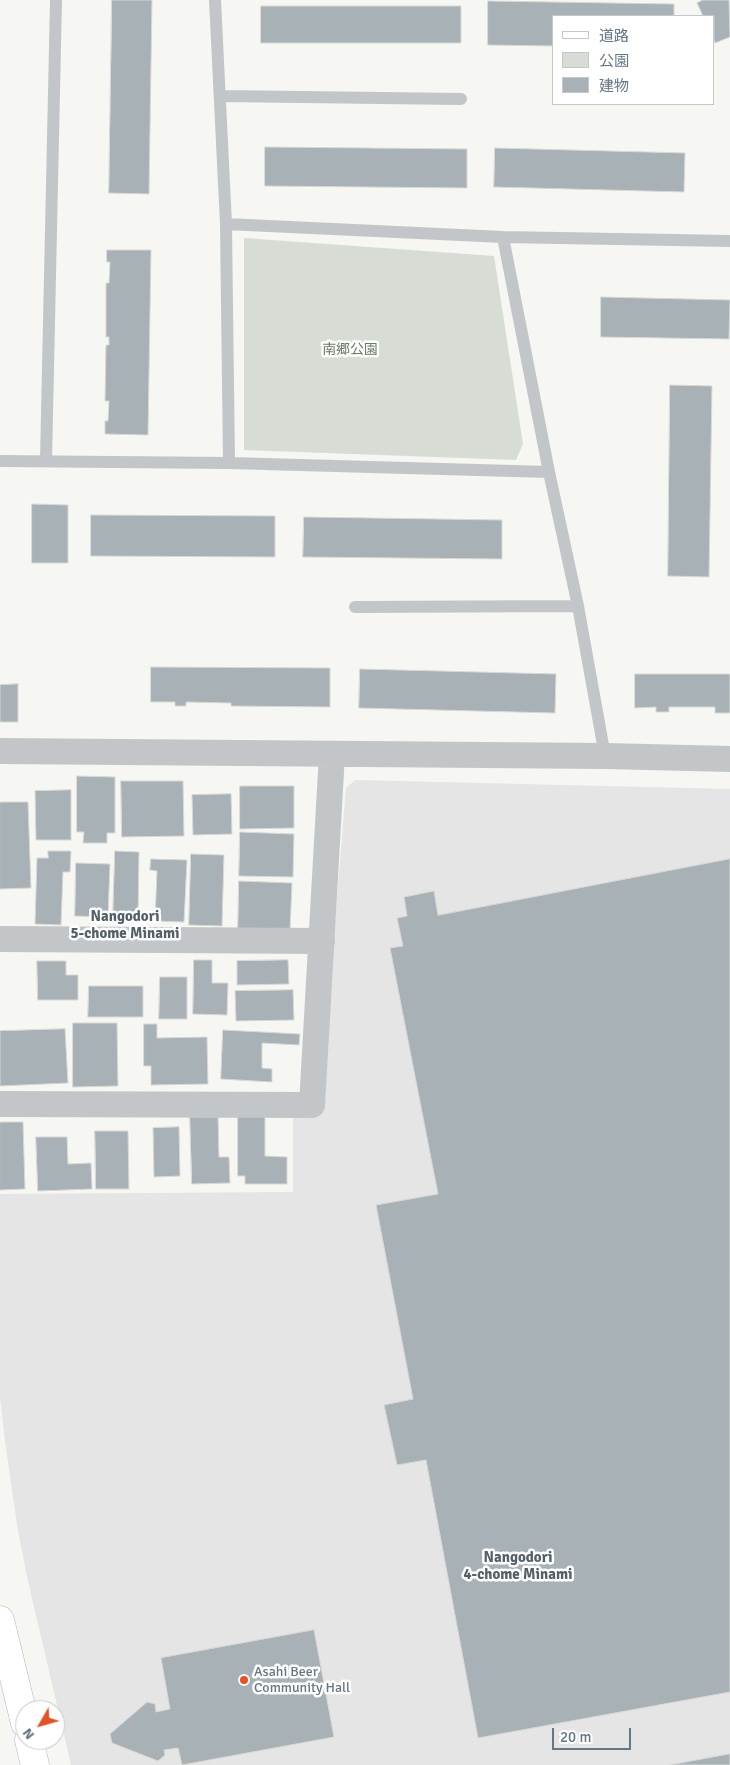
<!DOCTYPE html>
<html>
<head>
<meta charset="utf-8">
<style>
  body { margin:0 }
  #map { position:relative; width:730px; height:1765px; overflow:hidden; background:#f6f6f3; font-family:Signika,"Noto Sans JP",sans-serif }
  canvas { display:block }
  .legend { position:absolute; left:552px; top:15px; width:162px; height:90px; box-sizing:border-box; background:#fff; border:1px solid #c1c8ce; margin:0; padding:6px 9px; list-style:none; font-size:15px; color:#657684 }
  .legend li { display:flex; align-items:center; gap:10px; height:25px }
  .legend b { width:25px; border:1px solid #c1c8ce }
  .north { position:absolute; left:15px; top:1700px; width:50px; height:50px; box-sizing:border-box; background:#fff; border:1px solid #c1c8ce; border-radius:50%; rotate:232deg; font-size:14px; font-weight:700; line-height:20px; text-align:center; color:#657684 }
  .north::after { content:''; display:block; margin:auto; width:18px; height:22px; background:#e15328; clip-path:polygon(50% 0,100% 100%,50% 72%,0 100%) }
  .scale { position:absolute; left:552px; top:1728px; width:79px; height:22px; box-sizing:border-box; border:2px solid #657684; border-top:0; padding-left:6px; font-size:15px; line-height:18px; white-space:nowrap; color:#657684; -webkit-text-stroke:4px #fff; paint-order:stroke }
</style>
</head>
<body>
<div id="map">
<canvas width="730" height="1765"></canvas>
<ul class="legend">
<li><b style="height:6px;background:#fff"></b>道路</li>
<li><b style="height:14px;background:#d7ddd4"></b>公園</li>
<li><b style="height:14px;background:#a8b1b6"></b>建物</li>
</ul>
<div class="north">N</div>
<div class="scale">20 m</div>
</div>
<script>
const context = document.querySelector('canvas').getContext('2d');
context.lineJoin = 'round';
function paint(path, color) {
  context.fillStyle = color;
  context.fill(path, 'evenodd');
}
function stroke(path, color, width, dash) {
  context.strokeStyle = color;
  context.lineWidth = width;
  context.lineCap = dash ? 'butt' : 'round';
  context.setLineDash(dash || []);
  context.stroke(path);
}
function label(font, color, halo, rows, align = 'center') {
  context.font = font + ' Signika,"Noto Sans JP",sans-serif';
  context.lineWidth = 5;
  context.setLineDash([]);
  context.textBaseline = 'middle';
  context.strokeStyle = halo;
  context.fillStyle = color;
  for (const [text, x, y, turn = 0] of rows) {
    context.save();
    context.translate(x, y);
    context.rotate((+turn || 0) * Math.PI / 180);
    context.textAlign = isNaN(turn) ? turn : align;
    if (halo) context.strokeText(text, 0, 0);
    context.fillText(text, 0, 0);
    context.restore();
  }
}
paint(new Path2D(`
  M 355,780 L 730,789 L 730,1765 L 71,1765 L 28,1581 L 18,1531 L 5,1441 L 0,1397 L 0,1194 L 293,1192 L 293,1117 L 319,1117 L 346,788 Z`), '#e4e5e4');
paint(new Path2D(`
  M 244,238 L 494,256 L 523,444 L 516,460 L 244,450 Z`), '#d7ddd4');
const building = new Path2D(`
  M 112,0 L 152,0 L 149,194 L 109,193 Z
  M 703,0 L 729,0 L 730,37 L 715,43 L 714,40 L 714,16 L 703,16 L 697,3 Z
  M 488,1 L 674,4 L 674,16 L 554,16 L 554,46 L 488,45 Z
  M 261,6 L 461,6 L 461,43 L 261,43 Z
  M 265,147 L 467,149 L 467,188 L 265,186 Z
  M 495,148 L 685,153 L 684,192 L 494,187 Z
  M 107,250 L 151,250 L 148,435 L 105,434 L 105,421 L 108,421 L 109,401 L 105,401 L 106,345 L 109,345 L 109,337 L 106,337 L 106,283 L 109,283 L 110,262 L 107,262 Z
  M 601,297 L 730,300 L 729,339 L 601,337 Z
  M 670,385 L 712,386 L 709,577 L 668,576 Z
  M 32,504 L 68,505 L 68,563 L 32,563 Z
  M 91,515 L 275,516 L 275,557 L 91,556 Z
  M 304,517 L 502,520 L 502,559 L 303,557 Z
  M 151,667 L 330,668 L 330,707 L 231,706 L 231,703 L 186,702 L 186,706 L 175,706 L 175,702 L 151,702 Z
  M 360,669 L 556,674 L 555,713 L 359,708 Z
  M 635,674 L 730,674 L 730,713 L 715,713 L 715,707 L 669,707 L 669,712 L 656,712 L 656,707 L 635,708 Z
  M 18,684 L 18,722 L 0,722 L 0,685 Z
  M 77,776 L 115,777 L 115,833 L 107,833 L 107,843 L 83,843 L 84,832 L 77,832 Z
  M 121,781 L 183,781 L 184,836 L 122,837 Z
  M 240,786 L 294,786 L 294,828 L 240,829 Z
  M 71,790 L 71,840 L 36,840 L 35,791 Z
  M 231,794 L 232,834 L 193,835 L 192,795 Z
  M 0,802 L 28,802 L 31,888 L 0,889 Z
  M 240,832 L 294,834 L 293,877 L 239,876 Z
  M 48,851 L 71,851 L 70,872 L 63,872 L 61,925 L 35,924 L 37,858 L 48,858 Z
  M 115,851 L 139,852 L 138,917 L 113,916 Z
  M 191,854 L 224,855 L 222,926 L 189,925 Z
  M 151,859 L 187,860 L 184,922 L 155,921 L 157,871 L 150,870 Z
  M 730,859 L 730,1692 L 478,1738 L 426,1460 L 397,1465 L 384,1405 L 413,1399 L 376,1205 L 438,1194 L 390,948 L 403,946 L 397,918 L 407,916 L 404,897 L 434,891 L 438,915 Z
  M 76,863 L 110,864 L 108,917 L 75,916 Z
  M 239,881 L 292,883 L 290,931 L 238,929 Z
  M 194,960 L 212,960 L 212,983 L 228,983 L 227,1015 L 193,1014 Z
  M 288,960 L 289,984 L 237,985 L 237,961 Z
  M 37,961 L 66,961 L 66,975 L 78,975 L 78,1000 L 38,1000 Z
  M 160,977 L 187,977 L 187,1019 L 159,1019 Z
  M 89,986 L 143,986 L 143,1017 L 88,1017 Z
  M 293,990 L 294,1020 L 236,1021 L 235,991 Z
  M 73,1023 L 117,1023 L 118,1086 L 73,1087 Z
  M 144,1024 L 157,1024 L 157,1038 L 207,1037 L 208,1084 L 151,1085 L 151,1066 L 144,1066 Z
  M 65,1029 L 68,1083 L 0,1086 L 0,1031 Z
  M 223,1030 L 300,1034 L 299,1045 L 262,1043 L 262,1068 L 272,1069 L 272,1082 L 221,1079 Z
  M 238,1115 L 265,1115 L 265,1156 L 287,1157 L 287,1184 L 245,1184 L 245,1176 L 238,1176 Z
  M 190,1117 L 218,1117 L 219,1157 L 229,1157 L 230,1183 L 192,1184 Z
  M 0,1122 L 23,1122 L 25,1189 L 0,1190 Z
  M 179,1127 L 180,1176 L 154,1177 L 153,1128 Z
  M 95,1131 L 128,1131 L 129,1189 L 96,1189 Z
  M 36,1137 L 67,1137 L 68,1164 L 91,1163 L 92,1189 L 38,1191 Z
  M 314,1630 L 334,1737 L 182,1765 L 178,1748 L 164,1750 L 165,1755 L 158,1761 L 112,1743 L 110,1734 L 147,1702 L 155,1704 L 156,1712 L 170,1709 L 161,1658 Z
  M 730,1754 L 730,1765 L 670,1765 Z`);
paint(building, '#a8b1b6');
stroke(building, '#d8d8d5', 1);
const primary = new Path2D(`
  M 0,1620 L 25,1723
  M 29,1740 L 35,1765`);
stroke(primary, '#b5b9bd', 29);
stroke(new Path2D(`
  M 215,0 L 226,224 L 229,463
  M 221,96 L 461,99
  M 226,224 L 503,237 L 730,241
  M 503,237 L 549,472 L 578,606 L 605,756
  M 46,460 L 56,0
  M 0,461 L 229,463 L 549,472
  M 355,607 L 578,606`), '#c2c6c9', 12);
stroke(new Path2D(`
  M 0,751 L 605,756 L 730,759
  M 0,939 L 322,941
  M 0,1104 L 312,1105 L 332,754`), '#c2c6c9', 26);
stroke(primary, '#fff', 28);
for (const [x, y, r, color] of [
  [244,1680,5,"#e15328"]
]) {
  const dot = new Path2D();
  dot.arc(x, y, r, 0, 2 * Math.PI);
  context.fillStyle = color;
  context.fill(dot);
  stroke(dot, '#fff', 2);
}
label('14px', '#697b64', '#fff', [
  ["南郷公園",350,350]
]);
label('14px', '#657684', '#fff', [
  ["Asahi Beer",254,1672],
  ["Community Hall",254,1688]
], 'left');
label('bold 15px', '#535f69', '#fff', [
  ["Nangodori",125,917],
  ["5-chome Minami",125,934],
  ["Nangodori",518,1558],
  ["4-chome Minami",518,1575]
]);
</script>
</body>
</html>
